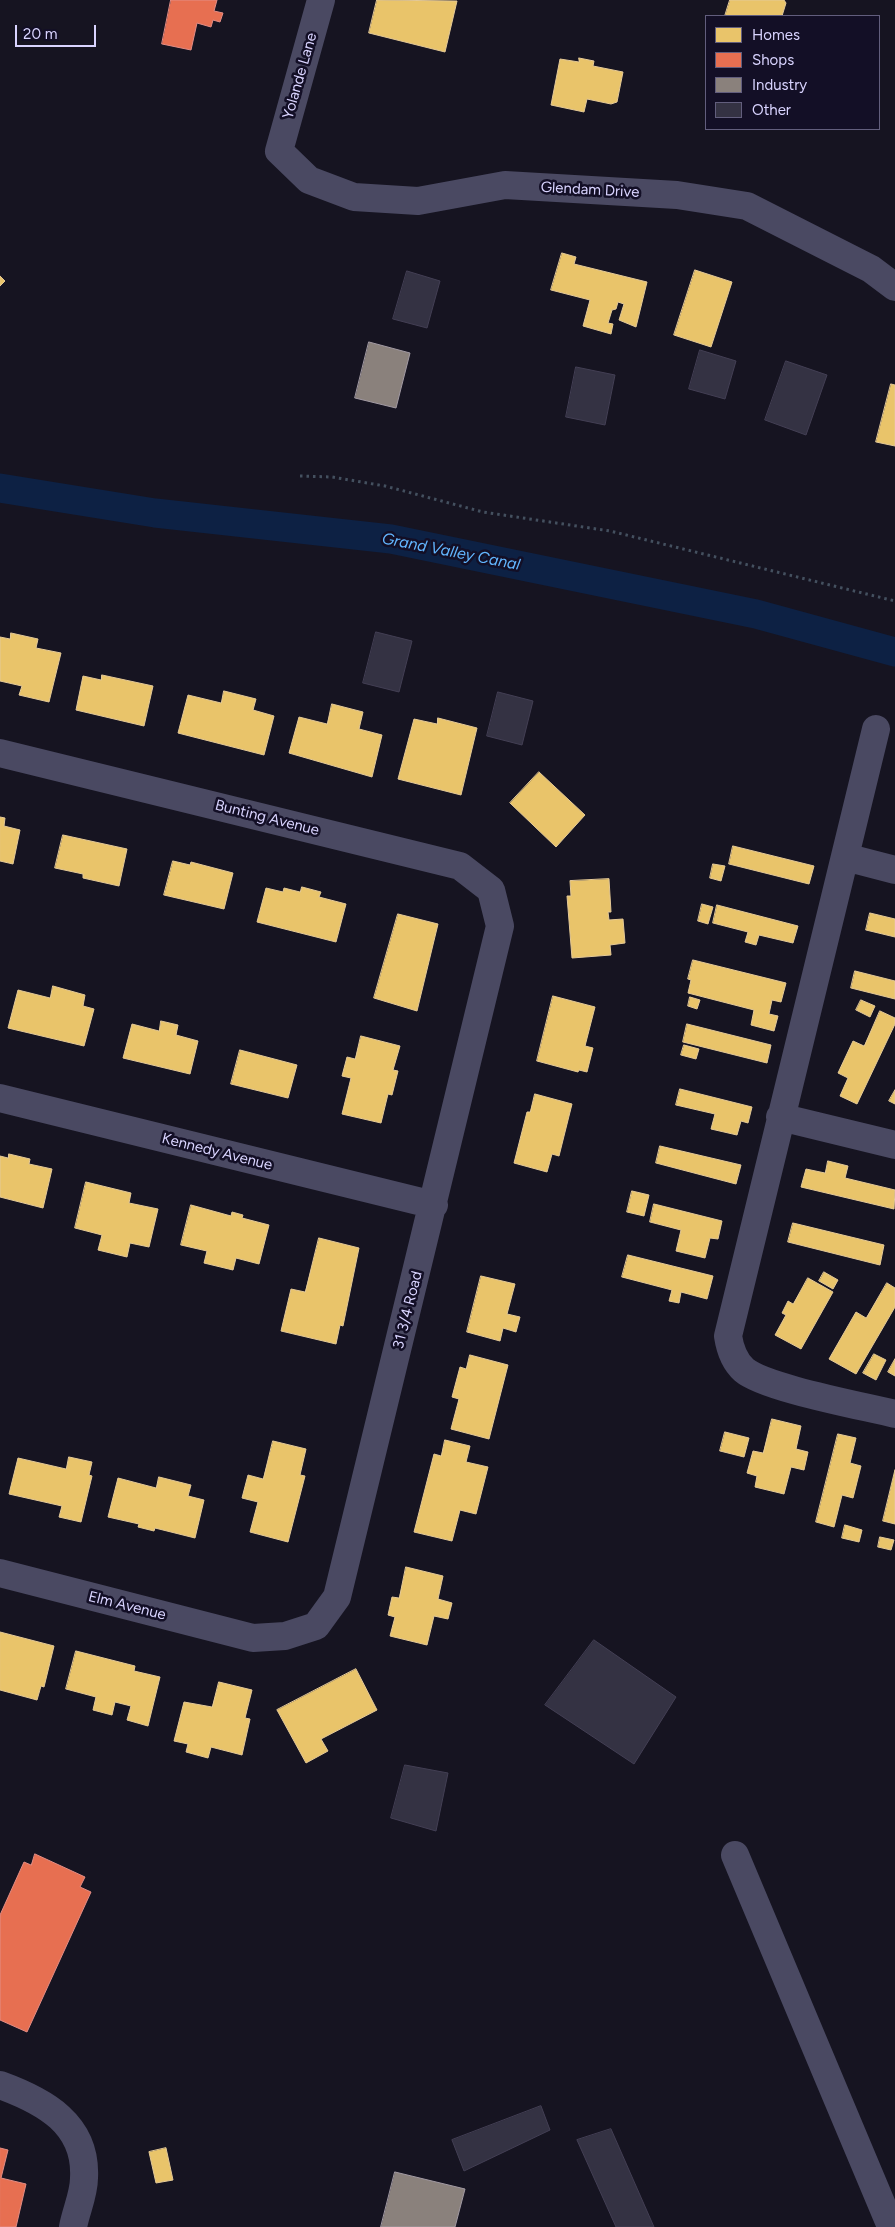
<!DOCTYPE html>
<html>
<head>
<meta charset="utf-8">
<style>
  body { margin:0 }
  #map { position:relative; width:895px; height:2227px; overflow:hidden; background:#161421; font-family:Figtree,sans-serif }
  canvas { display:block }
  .legend { position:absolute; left:705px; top:15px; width:175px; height:115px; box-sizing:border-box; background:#130f26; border:1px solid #625e7d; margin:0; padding:6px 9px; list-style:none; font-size:15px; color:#d9d4ff }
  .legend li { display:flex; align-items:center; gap:10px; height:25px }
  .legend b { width:25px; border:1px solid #625e7d }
  .scale { position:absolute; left:15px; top:25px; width:81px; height:22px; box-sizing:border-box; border:2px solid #d9d4ff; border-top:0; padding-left:6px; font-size:15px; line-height:18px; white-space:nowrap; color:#d9d4ff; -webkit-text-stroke:4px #130f26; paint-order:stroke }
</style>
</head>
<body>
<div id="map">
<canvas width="895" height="2227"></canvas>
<ul class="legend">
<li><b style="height:14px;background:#e9c46a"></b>Homes</li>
<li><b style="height:14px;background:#e76f51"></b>Shops</li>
<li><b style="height:14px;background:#8a817c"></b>Industry</li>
<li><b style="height:14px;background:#343243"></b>Other</li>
</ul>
<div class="scale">20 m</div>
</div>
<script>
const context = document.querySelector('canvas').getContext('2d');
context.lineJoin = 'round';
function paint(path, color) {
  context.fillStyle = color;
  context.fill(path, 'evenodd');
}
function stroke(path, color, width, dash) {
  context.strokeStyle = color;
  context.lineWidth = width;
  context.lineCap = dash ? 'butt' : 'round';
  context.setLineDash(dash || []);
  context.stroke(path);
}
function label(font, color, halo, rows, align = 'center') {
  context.font = font + ' Figtree,sans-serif';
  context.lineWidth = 5;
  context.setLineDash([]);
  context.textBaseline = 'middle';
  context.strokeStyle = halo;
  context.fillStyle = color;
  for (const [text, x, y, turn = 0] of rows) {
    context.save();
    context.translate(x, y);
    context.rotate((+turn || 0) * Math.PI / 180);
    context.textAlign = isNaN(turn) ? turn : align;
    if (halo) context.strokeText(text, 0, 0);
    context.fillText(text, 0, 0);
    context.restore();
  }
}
const homes = new Path2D(`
  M 377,0 L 457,1 L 445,52 L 369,33 Z
  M 730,0 L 784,0 L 786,3 L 782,16 L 725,16 Z
  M 579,58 L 594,61 L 593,66 L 623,72 L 617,102 L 611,104 L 587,99 L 584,112 L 551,105 L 560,59 L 579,62 Z
  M 562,253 L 576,257 L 574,264 L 647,282 L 636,327 L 619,320 L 624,304 L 618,302 L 616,309 L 612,310 L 608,323 L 613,324 L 611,334 L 583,326 L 590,300 L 551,290 Z
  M 695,270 L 732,282 L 711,347 L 674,335 Z
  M 0,276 L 5,281 L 0,286 Z
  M 891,384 L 895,385 L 895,446 L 876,442 Z
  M 11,633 L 38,639 L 36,648 L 61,653 L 49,702 L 19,695 L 22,686 L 0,681 L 0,637 L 10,639 Z
  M 102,675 L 153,686 L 144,726 L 76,710 L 83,676 L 101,680 Z
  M 224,691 L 256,699 L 253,710 L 274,716 L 264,755 L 178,733 L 188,695 L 221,703 Z
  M 332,704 L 363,712 L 359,729 L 382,735 L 372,777 L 289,753 L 299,717 L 327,724 Z
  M 438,718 L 477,728 L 461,795 L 398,779 L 414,719 L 437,724 Z
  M 539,772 L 585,815 L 556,847 L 510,803 Z
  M 0,817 L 5,818 L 4,826 L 20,830 L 13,864 L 0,861 Z
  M 63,835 L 127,849 L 119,886 L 83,878 L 83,874 L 55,868 Z
  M 733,846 L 814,866 L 809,884 L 729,864 Z
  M 173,861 L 190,865 L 191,862 L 233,873 L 224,909 L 164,895 Z
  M 713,864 L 725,866 L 721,881 L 710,878 Z
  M 609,879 L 611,912 L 608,912 L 609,920 L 623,919 L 625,943 L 610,945 L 611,955 L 572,958 L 567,896 L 571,896 L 570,881 Z
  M 302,887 L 321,892 L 319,897 L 346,904 L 336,942 L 257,922 L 266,888 L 283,892 L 284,888 L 300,892 Z
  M 702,904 L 713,907 L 708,924 L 698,921 Z
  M 717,905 L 798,926 L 793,943 L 759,935 L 756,945 L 745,942 L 748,932 L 713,923 Z
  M 870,913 L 895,919 L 895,937 L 866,930 Z
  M 398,914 L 438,924 L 417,1011 L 374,998 Z
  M 693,960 L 786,983 L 781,1002 L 772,1000 L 769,1014 L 778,1016 L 774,1031 L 751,1025 L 754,1010 L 688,993 L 691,980 L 688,979 Z
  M 855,971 L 895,981 L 895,999 L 851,988 Z
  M 53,986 L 85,995 L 83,1006 L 94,1009 L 84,1046 L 8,1028 L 18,990 L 50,998 Z
  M 553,996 L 595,1007 L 585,1046 L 593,1048 L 587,1072 L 579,1070 L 578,1072 L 537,1061 Z
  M 690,997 L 700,1000 L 697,1009 L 688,1006 Z
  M 861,1000 L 875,1006 L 870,1017 L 856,1010 Z
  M 880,1011 L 895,1018 L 895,1024 L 857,1104 L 840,1096 L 848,1078 L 838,1073 L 853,1041 L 864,1046 Z
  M 161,1021 L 178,1025 L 176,1035 L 198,1041 L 190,1074 L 123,1058 L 132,1024 L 159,1031 Z
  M 687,1024 L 771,1045 L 767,1063 L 683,1042 Z
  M 361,1036 L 400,1046 L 393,1070 L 398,1071 L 392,1095 L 388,1094 L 381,1123 L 342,1114 L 351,1078 L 342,1076 L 347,1057 L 355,1059 Z
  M 684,1045 L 699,1049 L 696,1059 L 681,1055 Z
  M 240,1050 L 297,1065 L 288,1098 L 231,1084 Z
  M 680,1089 L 752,1107 L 748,1123 L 741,1121 L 737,1135 L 711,1129 L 715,1114 L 676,1105 Z
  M 895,1090 L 895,1104 L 889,1101 Z
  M 535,1094 L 572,1104 L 559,1156 L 552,1154 L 547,1172 L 514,1163 L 527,1112 L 530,1112 Z
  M 660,1146 L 741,1165 L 736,1184 L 656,1163 Z
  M 9,1154 L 30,1159 L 29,1164 L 52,1169 L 43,1208 L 0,1197 L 0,1156 L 8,1158 Z
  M 828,1161 L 848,1166 L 845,1178 L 895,1190 L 894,1209 L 801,1187 L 806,1169 L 825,1173 Z
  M 86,1182 L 131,1193 L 129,1203 L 158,1209 L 149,1247 L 130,1243 L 127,1257 L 98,1250 L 102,1235 L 75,1228 Z
  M 632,1191 L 649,1195 L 644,1216 L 627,1212 Z
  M 654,1204 L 722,1221 L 718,1239 L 710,1238 L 705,1258 L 676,1251 L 681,1230 L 650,1222 Z
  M 191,1205 L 231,1216 L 232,1212 L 243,1215 L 242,1218 L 269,1225 L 259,1264 L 236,1258 L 233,1270 L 204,1263 L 207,1251 L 181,1245 Z
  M 793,1223 L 884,1245 L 880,1265 L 788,1242 Z
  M 319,1238 L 359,1248 L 343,1326 L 340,1325 L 336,1344 L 281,1331 L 291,1289 L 305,1292 Z
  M 628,1255 L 713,1276 L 707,1299 L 681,1292 L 679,1303 L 669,1301 L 672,1290 L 622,1277 Z
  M 824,1272 L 838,1280 L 833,1289 L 819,1281 Z
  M 481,1276 L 515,1284 L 507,1314 L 520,1317 L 516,1332 L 503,1328 L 500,1341 L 467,1332 Z
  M 808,1278 L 833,1292 L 801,1349 L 775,1335 L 786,1315 L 782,1313 L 788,1301 L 793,1304 Z
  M 887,1283 L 895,1288 L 895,1307 L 856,1374 L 829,1359 L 856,1312 L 866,1318 Z
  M 874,1354 L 886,1360 L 876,1380 L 863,1373 Z
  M 470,1355 L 508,1365 L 489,1439 L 451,1429 L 459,1399 L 452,1397 L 460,1367 L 466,1369 Z
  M 895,1359 L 895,1376 L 888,1372 Z
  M 772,1419 L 801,1426 L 796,1449 L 808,1452 L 804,1470 L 791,1467 L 784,1494 L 755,1487 L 757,1476 L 747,1473 L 753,1451 L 763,1453 Z
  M 725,1432 L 749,1438 L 744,1457 L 720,1451 Z
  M 838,1434 L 856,1438 L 850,1463 L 861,1466 L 853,1498 L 842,1495 L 834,1527 L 816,1522 Z
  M 445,1440 L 470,1446 L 466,1462 L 488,1467 L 476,1514 L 460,1510 L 452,1541 L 414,1532 L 434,1454 L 441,1456 Z
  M 273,1441 L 306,1449 L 300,1475 L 305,1476 L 288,1542 L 250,1532 L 258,1502 L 242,1498 L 248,1475 L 263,1479 Z
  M 69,1457 L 92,1462 L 89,1475 L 92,1476 L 81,1522 L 59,1517 L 62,1506 L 9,1494 L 18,1458 L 66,1469 Z
  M 895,1470 L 895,1524 L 883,1521 Z
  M 159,1477 L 191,1485 L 188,1496 L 204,1500 L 195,1538 L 155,1528 L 154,1531 L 138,1527 L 139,1524 L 108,1517 L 118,1478 L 156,1488 Z
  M 845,1525 L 862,1530 L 859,1542 L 842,1538 Z
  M 880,1537 L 894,1540 L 891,1550 L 878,1547 Z
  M 406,1567 L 443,1576 L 438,1599 L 452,1603 L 448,1619 L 434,1616 L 427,1645 L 390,1636 L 395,1617 L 388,1615 L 392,1597 L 399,1598 Z
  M 0,1632 L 54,1646 L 44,1687 L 41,1686 L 37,1700 L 0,1690 Z
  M 76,1651 L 135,1666 L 134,1671 L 160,1677 L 148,1726 L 127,1720 L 131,1706 L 115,1702 L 112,1715 L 93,1710 L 96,1697 L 66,1689 Z
  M 356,1669 L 377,1710 L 321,1739 L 328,1751 L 306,1763 L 277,1710 Z
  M 219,1682 L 252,1690 L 245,1718 L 250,1719 L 242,1755 L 211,1747 L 208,1758 L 186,1752 L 188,1744 L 174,1741 L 184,1702 L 212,1707 Z
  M 166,2148 L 173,2180 L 156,2183 L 149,2152 Z`);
paint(homes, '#e9c46a');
stroke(homes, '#e4c997', 1);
const shops = new Path2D(`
  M 171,0 L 217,0 L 214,11 L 223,13 L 220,22 L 213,20 L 211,27 L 197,23 L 191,50 L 162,44 Z
  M 35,1854 L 85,1877 L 80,1887 L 91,1892 L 27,2032 L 0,2020 L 0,1915 L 24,1862 L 31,1865 Z
  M 0,2148 L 8,2150 L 1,2178 L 26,2184 L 16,2227 L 0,2227 Z`);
paint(shops, '#e76f51');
stroke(shops, '#e38d85', 1);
const industry = new Path2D(`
  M 369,342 L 410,353 L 396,408 L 355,398 Z
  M 395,2172 L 465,2189 L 455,2227 L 381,2227 Z`);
paint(industry, '#8a817c');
stroke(industry, '#a29aa3', 1);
stroke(new Path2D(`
  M 0,488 L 155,513 L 391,539 L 756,614 L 895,652`), '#0d2144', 29);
const building = new Path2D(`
  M 407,271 L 440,281 L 427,328 L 393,319 Z
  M 700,350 L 736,361 L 725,399 L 689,389 Z
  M 786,361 L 827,375 L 806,435 L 765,420 Z
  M 576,367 L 615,375 L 605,425 L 566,417 Z
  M 376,632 L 412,641 L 399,692 L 363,683 Z
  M 498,692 L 533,701 L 522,745 L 487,736 Z
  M 594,1640 L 676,1697 L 634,1764 L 545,1705 Z
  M 405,1765 L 448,1773 L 436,1831 L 391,1818 Z
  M 541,2106 L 550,2130 L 464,2171 L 452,2140 Z
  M 611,2129 L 654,2227 L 616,2227 L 577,2140 Z`);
paint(building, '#343243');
stroke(building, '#433f54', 1);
stroke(new Path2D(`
  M 300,476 L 332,477 L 385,486 L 483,512 L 610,531 L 895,601`), '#44505f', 3, [2.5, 4]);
stroke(new Path2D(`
  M 321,0 L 279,151 L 309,180 L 354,197 L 418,201 L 505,185 L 677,195 L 747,206 L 871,269 L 895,287
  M 876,729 L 728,1336 C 730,1349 734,1361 744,1370 C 765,1388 863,1406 895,1414
  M 0,753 L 460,866 L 491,890 L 500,926 L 337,1597 L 316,1626 L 285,1636 L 253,1638 L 0,1573
  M 845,857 L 895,870
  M 0,1098 L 434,1205
  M 780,1117 L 895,1145
  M 735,1855 L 890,2224
  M 0,2085 C 44,2101 87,2124 84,2178 C 84,2194 76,2211 73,2227`), '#4a4962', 28);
label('15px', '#d9d4ff', '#130f26', [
  ["Yolande Lane",300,76,-74],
  ["Glendam Drive",590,190,3],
  ["Bunting Avenue",267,818,14],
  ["Kennedy Avenue",217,1152,14],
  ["31 3/4 Road",408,1310,-76],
  ["Elm Avenue",127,1606,14]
]);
label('italic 16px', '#62b6ff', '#130f26', [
  ["Grand Valley Canal",451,552,11]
]);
</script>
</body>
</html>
